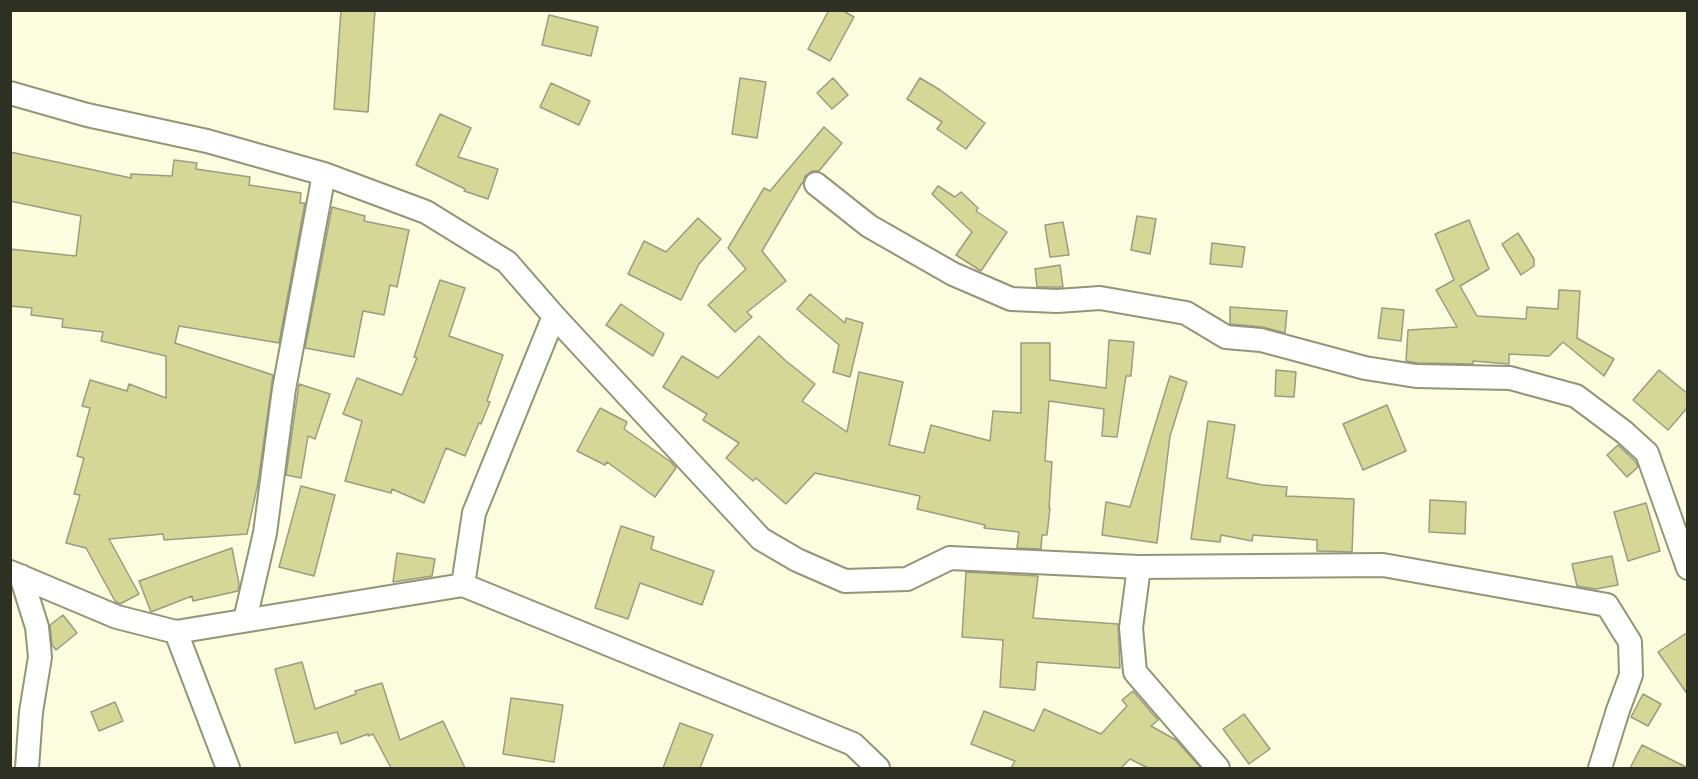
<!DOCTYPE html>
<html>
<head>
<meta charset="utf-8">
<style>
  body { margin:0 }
  #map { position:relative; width:1698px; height:779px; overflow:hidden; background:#fbfdde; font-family:"PT Sans",sans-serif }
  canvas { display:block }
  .frame { position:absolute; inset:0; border:12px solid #2f3024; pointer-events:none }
</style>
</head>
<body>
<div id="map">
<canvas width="1698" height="779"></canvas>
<div class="frame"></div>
</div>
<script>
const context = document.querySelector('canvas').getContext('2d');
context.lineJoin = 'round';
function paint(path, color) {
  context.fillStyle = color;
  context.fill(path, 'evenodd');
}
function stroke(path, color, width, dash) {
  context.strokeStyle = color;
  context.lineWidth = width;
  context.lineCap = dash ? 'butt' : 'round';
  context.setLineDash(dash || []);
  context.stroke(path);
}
const building = new Path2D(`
  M 341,10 L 375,10 L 368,112 L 334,109 Z
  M 829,10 L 842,10 L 854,17 L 830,61 L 808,49 Z
  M 549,15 L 598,27 L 591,56 L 542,45 Z
  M 740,78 L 766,82 L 757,138 L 732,134 Z
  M 833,78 L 848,95 L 832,109 L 817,93 Z
  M 920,78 L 940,90 L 985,123 L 966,149 L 937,129 L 942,122 L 907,99 Z
  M 551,83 L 590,101 L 579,125 L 540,107 Z
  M 440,114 L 471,128 L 458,157 L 498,169 L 488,199 L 464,191 L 465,189 L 416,165 Z
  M 824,127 L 842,143 L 819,171 L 812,171 L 805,176 L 803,184 L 802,183 L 762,251 L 786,281 L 747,312 L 752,317 L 735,332 L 708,305 L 746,269 L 728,248 L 764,188 L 770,191 Z
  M 10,152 L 131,178 L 131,174 L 172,176 L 174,160 L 197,163 L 196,169 L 250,177 L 249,185 L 301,193 L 300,203 L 305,203 L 279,343 L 179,326 L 175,343 L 273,375 L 258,483 L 247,534 L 164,540 L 163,534 L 109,539 L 139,594 L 120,604 L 115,601 L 86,548 L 66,543 L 80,495 L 74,494 L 84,458 L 77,456 L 90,408 L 82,406 L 90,380 L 127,391 L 129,384 L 166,398 L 166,356 L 101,341 L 103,332 L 62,327 L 63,319 L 31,315 L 32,308 L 10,306 L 10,249 L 76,256 L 81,216 L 10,201 Z
  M 938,186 L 955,197 L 961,192 L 978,208 L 976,211 L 1007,232 L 981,271 L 956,255 L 972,232 L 932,194 Z
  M 332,207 L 365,216 L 364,221 L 409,230 L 397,287 L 390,285 L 384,315 L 363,311 L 354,357 L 305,348 Z
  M 1137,216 L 1156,219 L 1150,254 L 1131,250 Z
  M 698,218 L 721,239 L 699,264 L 681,300 L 628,274 L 644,241 L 666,252 Z
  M 1469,220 L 1489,269 L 1460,286 L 1477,316 L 1526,319 L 1527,307 L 1558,309 L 1559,290 L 1580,291 L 1577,338 L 1614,359 L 1604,376 L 1563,342 L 1549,356 L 1509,354 L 1509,364 L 1473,361 L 1473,364 L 1417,363 L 1406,361 L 1408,330 L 1457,327 L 1436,290 L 1454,280 L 1435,234 Z
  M 1063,222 L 1069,255 L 1050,257 L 1045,225 Z
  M 1518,233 L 1534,259 L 1534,266 L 1521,275 L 1502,244 Z
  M 1212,243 L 1245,247 L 1242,267 L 1210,264 Z
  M 1060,265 L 1063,287 L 1037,287 L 1035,269 Z
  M 440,280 L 465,288 L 449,336 L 503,355 L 487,401 L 490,402 L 481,424 L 479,423 L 465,456 L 446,448 L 424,503 L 392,489 L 391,493 L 345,481 L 362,421 L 343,414 L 357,378 L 402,395 L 417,358 L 414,357 Z
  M 810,294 L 845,323 L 846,318 L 863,323 L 850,377 L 833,372 L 839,345 L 797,309 Z
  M 621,304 L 664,334 L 653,356 L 606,325 Z
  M 1230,307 L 1287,311 L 1285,333 L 1262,327 L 1230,324 Z
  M 1382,308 L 1404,310 L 1401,341 L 1378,338 Z
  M 759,336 L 786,361 L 815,384 L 802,401 L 847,432 L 859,372 L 903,382 L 889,445 L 924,453 L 931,425 L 990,441 L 993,411 L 1021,413 L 1021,343 L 1050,343 L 1050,380 L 1106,388 L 1109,340 L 1134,342 L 1131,376 L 1126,376 L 1117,437 L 1102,436 L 1104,409 L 1049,401 L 1045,461 L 1052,462 L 1049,508 L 1050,508 L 1047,535 L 1042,535 L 1041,549 L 1017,548 L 1019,532 L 984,528 L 985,525 L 917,509 L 920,496 L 815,473 L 786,504 L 756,478 L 753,481 L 726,458 L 739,443 L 703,420 L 707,414 L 663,387 L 682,356 L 718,378 Z
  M 1276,370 L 1296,372 L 1294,397 L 1275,396 Z
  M 1659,370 L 1688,394 L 1688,407 L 1668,430 L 1633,400 Z
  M 1170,376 L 1187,382 L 1170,436 L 1157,543 L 1102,535 L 1106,502 L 1130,507 Z
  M 299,384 L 330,394 L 315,439 L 308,436 L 301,478 L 286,475 Z
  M 1387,405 L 1406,451 L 1363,470 L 1343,424 Z
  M 600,408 L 627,422 L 624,429 L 671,462 L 676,468 L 655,497 L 607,462 L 605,465 L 577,451 Z
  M 1208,421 L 1235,425 L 1227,478 L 1263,485 L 1287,487 L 1286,496 L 1354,499 L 1352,552 L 1317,551 L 1317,540 L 1253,535 L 1252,541 L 1221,535 L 1220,542 L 1191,539 Z
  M 1618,445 L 1635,461 L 1638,467 L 1627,477 L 1607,455 Z
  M 301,486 L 335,495 L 314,576 L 279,567 Z
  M 1430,500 L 1466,502 L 1465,534 L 1429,532 Z
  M 1646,503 L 1660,551 L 1628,561 L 1614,512 Z
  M 621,526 L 654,537 L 651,549 L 714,571 L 702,605 L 640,583 L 628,619 L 595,608 Z
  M 232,548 L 239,584 L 238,591 L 193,601 L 192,596 L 151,612 L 139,581 Z
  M 397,553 L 435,559 L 432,576 L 393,582 Z
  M 1612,556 L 1618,585 L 1596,589 L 1577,586 L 1572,564 Z
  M 966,572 L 1038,576 L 1033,618 L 1118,624 L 1120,668 L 1037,662 L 1035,690 L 1000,687 L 1003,640 L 962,637 Z
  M 63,615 L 77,633 L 56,650 L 52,645 L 50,625 Z
  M 1688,632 L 1688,695 L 1658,652 Z
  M 302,662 L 315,709 L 356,694 L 355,691 L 382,683 L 400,740 L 443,721 L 465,768 L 391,768 L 373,734 L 368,736 L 368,734 L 341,744 L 337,732 L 295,743 L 275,669 Z
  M 1133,691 L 1158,720 L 1151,726 L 1176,740 L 1201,768 L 1148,768 L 1130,759 L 1121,768 L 1011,768 L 1015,761 L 971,744 L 984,711 L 1034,731 L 1044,709 L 1101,734 L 1127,706 L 1122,700 Z
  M 1643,694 L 1661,704 L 1648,726 L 1631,717 Z
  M 511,698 L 563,705 L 554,762 L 503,754 Z
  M 115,702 L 123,721 L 99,731 L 91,712 Z
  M 1244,714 L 1270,749 L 1249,764 L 1223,729 Z
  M 680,723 L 713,735 L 700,768 L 663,768 Z
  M 1642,745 L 1688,768 L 1630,768 Z`);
paint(building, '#d4d795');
stroke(building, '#9b9c80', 1.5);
const minor = new Path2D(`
  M 10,93 L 87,115 L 207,141 L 324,174 L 426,212 L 507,262 L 554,316 L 761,539 L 797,560 L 845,581 L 907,579 L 950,558 L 1139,567 L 1383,565 L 1607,605 L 1630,642 L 1631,675 L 1618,710 L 1600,768
  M 816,184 L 869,226 L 953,274 L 1011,299 L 1057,301 L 1100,298 L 1186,313 L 1226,337 L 1261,340 L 1365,368 L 1416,376 L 1510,378 L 1576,396 L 1624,432 L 1647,453 L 1688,568
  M 1139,567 L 1131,628 L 1135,672 L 1218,768
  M 10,572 L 117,617 L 176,632 L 463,585 L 853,744 L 878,768
  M 21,576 L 37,627 L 40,657 L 31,712 L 27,768
  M 463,585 L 474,513 L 554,316
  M 245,620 L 265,533 L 284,389 L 324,174
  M 176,632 L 228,768`);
stroke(minor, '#939478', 26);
stroke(minor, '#fff', 22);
</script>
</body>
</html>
